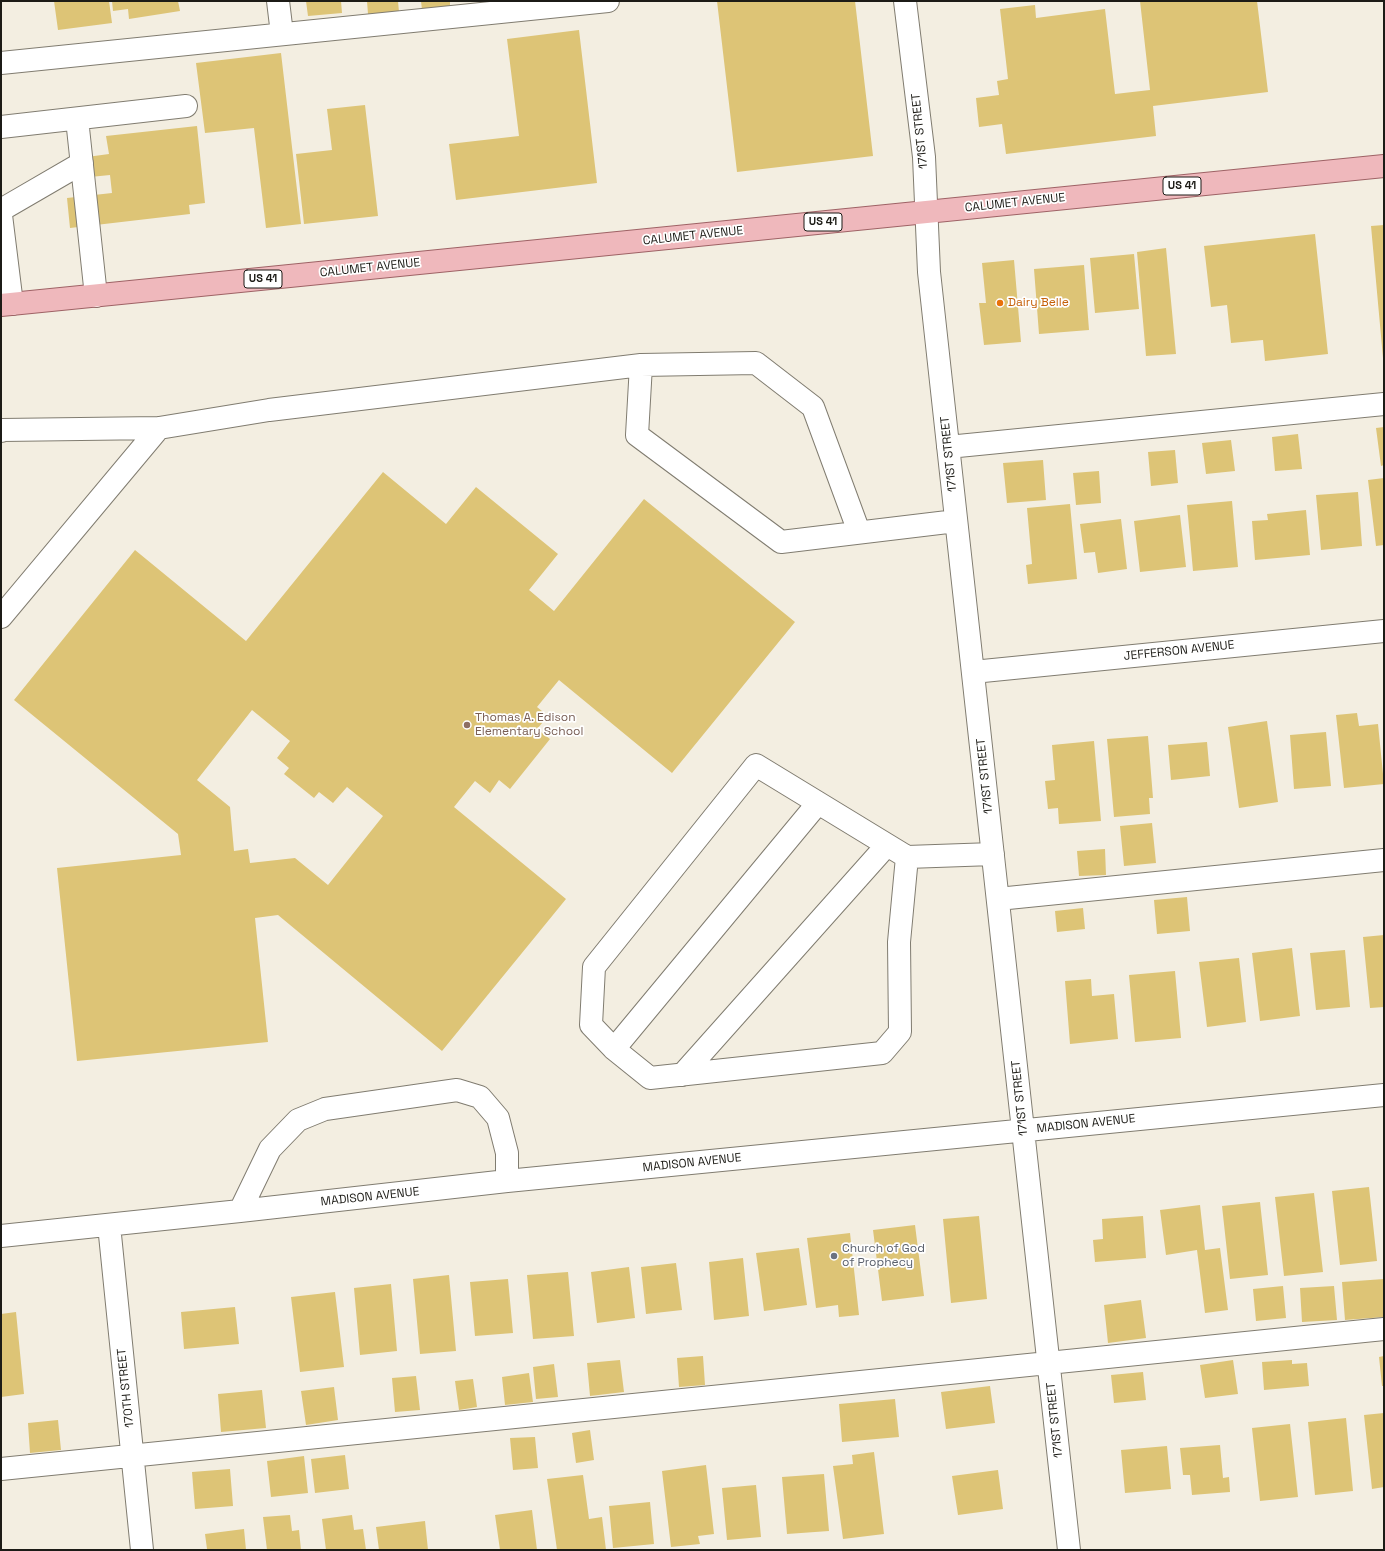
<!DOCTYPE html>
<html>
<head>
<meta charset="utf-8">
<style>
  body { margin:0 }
  #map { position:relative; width:1385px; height:1551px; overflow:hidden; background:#f3eee1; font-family:"Space Grotesk",sans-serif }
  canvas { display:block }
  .frame { position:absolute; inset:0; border:2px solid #1c1b16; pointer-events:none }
</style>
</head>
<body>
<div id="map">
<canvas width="1385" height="1551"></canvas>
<div class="frame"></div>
</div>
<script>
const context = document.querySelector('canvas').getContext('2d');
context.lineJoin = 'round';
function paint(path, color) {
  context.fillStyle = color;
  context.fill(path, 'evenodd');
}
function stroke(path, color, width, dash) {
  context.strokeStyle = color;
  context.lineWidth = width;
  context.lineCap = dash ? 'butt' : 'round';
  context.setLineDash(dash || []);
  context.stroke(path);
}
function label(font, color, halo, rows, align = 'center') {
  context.font = font + ' "Space Grotesk",sans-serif';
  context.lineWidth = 3.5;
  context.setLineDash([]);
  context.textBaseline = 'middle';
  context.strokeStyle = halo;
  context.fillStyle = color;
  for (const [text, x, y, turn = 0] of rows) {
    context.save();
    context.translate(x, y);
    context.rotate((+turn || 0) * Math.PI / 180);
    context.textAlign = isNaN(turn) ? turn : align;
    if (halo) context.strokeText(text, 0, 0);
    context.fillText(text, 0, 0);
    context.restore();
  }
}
paint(new Path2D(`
  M 54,1 L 109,1 L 112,23 L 58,30 Z
  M 112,1 L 178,1 L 180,11 L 129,19 L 128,9 L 113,11 Z
  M 306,1 L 341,1 L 342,13 L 308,16 Z
  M 367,1 L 398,1 L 399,12 L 368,14 Z
  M 421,1 L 450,1 L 450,7 L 422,10 Z
  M 717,1 L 855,1 L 873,156 L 737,172 Z
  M 1140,1 L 1257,1 L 1268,92 L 1153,106 L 1156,136 L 1006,154 L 1002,124 L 979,127 L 976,98 L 999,95 L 997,81 L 1008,79 L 1000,9 L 1035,5 L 1036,18 L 1105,9 L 1115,94 L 1150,90 Z
  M 579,30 L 597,183 L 456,200 L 449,144 L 519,136 L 507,39 Z
  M 281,53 L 301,224 L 266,228 L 254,128 L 205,133 L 196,63 Z
  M 365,105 L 378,216 L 304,224 L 296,154 L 332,150 L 327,109 Z
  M 197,126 L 205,203 L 189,205 L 190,214 L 70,228 L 67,198 L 112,193 L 110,175 L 90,177 L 87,157 L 109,154 L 106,136 Z
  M 1384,225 L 1384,358 L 1383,358 L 1371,226 Z
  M 1315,234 L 1328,354 L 1265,361 L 1263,340 L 1231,343 L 1227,305 L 1211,307 L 1204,246 Z
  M 1166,248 L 1176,354 L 1146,356 L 1137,252 Z
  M 1134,254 L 1139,309 L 1095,313 L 1090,258 Z
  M 1014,260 L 1021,342 L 984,345 L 979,303 L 986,303 L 982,263 Z
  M 1084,265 L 1089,330 L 1039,334 L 1034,269 Z
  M 1384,427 L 1384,465 L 1381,466 L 1376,428 Z
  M 1298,434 L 1302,469 L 1275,471 L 1272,437 Z
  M 1231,440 L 1235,471 L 1206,474 L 1202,443 Z
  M 1175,450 L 1178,483 L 1151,486 L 1148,452 Z
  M 1043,460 L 1046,500 L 1007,503 L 1003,463 Z
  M 1099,471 L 1101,503 L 1076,505 L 1073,473 Z
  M 383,472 L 446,524 L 476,487 L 558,554 L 529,590 L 554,611 L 644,499 L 795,622 L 672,773 L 559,680 L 537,707 L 548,716 L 537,729 L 550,739 L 510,789 L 499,780 L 490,793 L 475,781 L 454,807 L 566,899 L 442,1051 L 278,915 L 255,918 L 268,1042 L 77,1061 L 57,868 L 181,855 L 178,834 L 14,700 L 135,550 L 246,641 ZM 252,710 L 290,741 L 277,758 L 289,768 L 284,774 L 314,798 L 319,792 L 333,803 L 347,787 L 383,816 L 328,885 L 295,858 L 250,863 L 248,849 L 234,851 L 230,807 L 197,780 Z
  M 1384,478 L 1384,545 L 1376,546 L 1368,480 Z
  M 1358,492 L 1362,546 L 1321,550 L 1316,495 Z
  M 1232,501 L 1238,567 L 1193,571 L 1187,505 Z
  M 1070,504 L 1077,579 L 1028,584 L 1026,565 L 1032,564 L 1027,508 Z
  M 1306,510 L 1310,555 L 1255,560 L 1252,521 L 1268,520 L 1267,514 Z
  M 1180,515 L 1186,567 L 1140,572 L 1134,521 Z
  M 1121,519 L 1127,569 L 1098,573 L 1095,552 L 1084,553 L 1080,524 Z
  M 1357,713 L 1359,726 L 1378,724 L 1384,784 L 1344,788 L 1336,715 Z
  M 1267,721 L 1278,802 L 1239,808 L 1228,727 Z
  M 1326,732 L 1331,786 L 1294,789 L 1290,735 Z
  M 1148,736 L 1153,798 L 1149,798 L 1150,814 L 1114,817 L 1107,739 Z
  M 1094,741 L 1101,821 L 1059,824 L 1058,808 L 1048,809 L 1045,781 L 1055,780 L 1052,745 Z
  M 1207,742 L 1210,776 L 1171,780 L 1168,745 Z
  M 1152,823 L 1156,863 L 1124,866 L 1120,826 Z
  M 1105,849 L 1106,875 L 1079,876 L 1077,851 Z
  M 1187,897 L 1190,931 L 1157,934 L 1154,900 Z
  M 1083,908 L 1085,929 L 1057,932 L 1055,911 Z
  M 1384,935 L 1384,1007 L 1370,1008 L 1363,937 Z
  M 1292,948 L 1300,1016 L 1260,1021 L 1252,953 Z
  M 1345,950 L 1350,1007 L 1316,1010 L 1310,953 Z
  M 1239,958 L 1246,1022 L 1207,1027 L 1199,962 Z
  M 1175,971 L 1181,1038 L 1135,1042 L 1129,975 Z
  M 1091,979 L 1092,996 L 1114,994 L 1118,1039 L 1070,1044 L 1065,981 Z
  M 1369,1187 L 1377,1261 L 1340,1265 L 1332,1191 Z
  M 1314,1193 L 1323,1272 L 1284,1276 L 1275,1197 Z
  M 1260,1202 L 1268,1275 L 1230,1279 L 1222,1206 Z
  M 1200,1205 L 1205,1250 L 1220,1248 L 1228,1310 L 1205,1313 L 1197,1250 L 1166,1255 L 1160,1210 Z
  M 979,1216 L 987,1299 L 951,1303 L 943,1219 Z
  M 1143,1216 L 1146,1258 L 1095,1262 L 1093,1240 L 1103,1239 L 1102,1219 Z
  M 915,1225 L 924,1296 L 882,1301 L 873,1230 Z
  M 850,1233 L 859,1315 L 839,1317 L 838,1305 L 816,1308 L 807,1238 Z
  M 799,1248 L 807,1305 L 764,1311 L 756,1253 Z
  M 743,1258 L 749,1316 L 714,1320 L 709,1262 Z
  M 676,1263 L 682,1310 L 646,1314 L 641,1267 Z
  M 629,1267 L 635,1318 L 597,1323 L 591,1272 Z
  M 568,1272 L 574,1336 L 533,1339 L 527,1275 Z
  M 449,1275 L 456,1351 L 420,1354 L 413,1279 Z
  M 508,1279 L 513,1333 L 475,1336 L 470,1282 Z
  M 1384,1279 L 1384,1317 L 1345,1320 L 1342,1282 Z
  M 391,1284 L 397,1351 L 360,1355 L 354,1288 Z
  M 1283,1286 L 1286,1318 L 1256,1321 L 1253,1289 Z
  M 1334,1286 L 1337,1320 L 1302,1322 L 1300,1288 Z
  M 335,1292 L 344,1367 L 300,1372 L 291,1297 Z
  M 1141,1300 L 1146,1338 L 1108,1343 L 1104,1305 Z
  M 235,1307 L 239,1344 L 184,1349 L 181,1312 Z
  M 16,1312 L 24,1394 L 1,1397 L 1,1314 Z
  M 703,1356 L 705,1385 L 679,1387 L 677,1358 Z
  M 1384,1356 L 1384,1386 L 1382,1386 L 1379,1357 Z
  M 620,1360 L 624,1392 L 590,1396 L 587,1363 Z
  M 1233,1360 L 1238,1394 L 1205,1398 L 1200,1365 Z
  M 1292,1360 L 1292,1364 L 1307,1363 L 1309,1386 L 1264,1390 L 1262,1362 Z
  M 554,1364 L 558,1397 L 536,1399 L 533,1367 Z
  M 1143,1372 L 1146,1400 L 1114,1403 L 1111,1375 Z
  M 529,1373 L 533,1402 L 505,1405 L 502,1377 Z
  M 416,1376 L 420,1410 L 395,1412 L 392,1378 Z
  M 473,1379 L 477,1407 L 459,1410 L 455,1381 Z
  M 990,1386 L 995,1423 L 946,1429 L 941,1392 Z
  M 334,1387 L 338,1420 L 306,1425 L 301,1391 Z
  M 262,1390 L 266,1428 L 221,1432 L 218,1394 Z
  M 895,1399 L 899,1437 L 842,1442 L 839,1404 Z
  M 1384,1413 L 1384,1487 L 1372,1489 L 1364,1415 Z
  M 1346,1418 L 1353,1491 L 1315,1495 L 1308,1422 Z
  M 58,1420 L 61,1450 L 30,1453 L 28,1423 Z
  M 1290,1424 L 1298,1497 L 1260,1501 L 1252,1428 Z
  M 590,1430 L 594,1460 L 576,1463 L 572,1433 Z
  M 535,1437 L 538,1468 L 513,1470 L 510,1438 Z
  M 1220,1445 L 1223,1478 L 1229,1477 L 1230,1492 L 1192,1495 L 1190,1475 L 1183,1475 L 1180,1448 Z
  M 1167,1446 L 1171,1489 L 1125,1493 L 1121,1450 Z
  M 874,1452 L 884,1534 L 843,1539 L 833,1466 L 853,1464 L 852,1455 Z
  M 345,1455 L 349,1489 L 315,1493 L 311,1459 Z
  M 304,1456 L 308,1493 L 271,1497 L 267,1461 Z
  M 706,1465 L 714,1534 L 698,1536 L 700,1544 L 671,1547 L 662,1471 Z
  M 230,1469 L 233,1506 L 195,1509 L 192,1472 Z
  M 998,1470 L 1003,1509 L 958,1515 L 952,1476 Z
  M 824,1474 L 829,1531 L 787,1534 L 782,1477 Z
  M 583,1475 L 589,1519 L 602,1517 L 606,1550 L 557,1550 L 547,1479 Z
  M 756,1485 L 761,1537 L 727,1540 L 722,1488 Z
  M 650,1502 L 654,1544 L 613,1548 L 609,1506 Z
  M 532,1510 L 537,1550 L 500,1550 L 495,1515 Z
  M 290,1515 L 292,1531 L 299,1530 L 301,1550 L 267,1550 L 263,1517 Z
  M 352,1515 L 354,1530 L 363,1529 L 366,1550 L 326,1550 L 322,1519 Z
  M 425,1521 L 428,1550 L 379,1550 L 376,1527 Z
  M 244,1529 L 246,1550 L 203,1550 L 207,1549 L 205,1534 Z`), '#ddc476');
const minor = new Path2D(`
  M 278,1 L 282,34
  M 905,1 L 924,157 L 929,272 L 1069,1550
  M 1,63 L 608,1
  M 77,119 L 96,296
  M 1,127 L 186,106
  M 1,210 L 82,163
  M 1,215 L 12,304
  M 641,365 L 637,435 L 781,542 L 956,521
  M 1,431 L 2,430 L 159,428 L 269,410 L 641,365 L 756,363 L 813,407 L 859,532
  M 948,447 L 1384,404
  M 1,617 L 159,428
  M 973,672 L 1384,631
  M 907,857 L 899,942 L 900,1032 L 882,1053 L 650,1078 L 614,1049 L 591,1025 L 594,967 L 756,765 L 907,857 L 993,854
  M 998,899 L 1384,860
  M 614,1049 L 818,803
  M 682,1075 L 887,845
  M 240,1211 L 270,1149 L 298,1120 L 325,1109 L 457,1090 L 480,1097 L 498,1118 L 507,1153 L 507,1181
  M 109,1225 L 142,1550
  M 1,1236 L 240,1211 L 507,1181 L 1384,1095
  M 1,1469 L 1384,1329`);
const major = new Path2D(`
  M 1,305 L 1384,166`);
stroke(minor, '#807c70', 24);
stroke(major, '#9e6265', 24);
stroke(minor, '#fff', 22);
stroke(major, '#efb8bc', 22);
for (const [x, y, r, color] of [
  [1000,303,4,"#e8710a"],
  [467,725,4,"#8d6e63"],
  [834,1256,4,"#6b7280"]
]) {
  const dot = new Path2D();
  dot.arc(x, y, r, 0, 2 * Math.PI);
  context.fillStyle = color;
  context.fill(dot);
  stroke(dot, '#fff', 1.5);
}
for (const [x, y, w] of [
  [1182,186,38],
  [823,222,38],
  [263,279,38]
]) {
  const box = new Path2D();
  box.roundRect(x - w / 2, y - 9, w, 18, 3);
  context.fillStyle = '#fff';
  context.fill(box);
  stroke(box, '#1c1b16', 1);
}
label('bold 11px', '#1c1b16', null, [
  ["US 41",1182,186],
  ["US 41",823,222],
  ["US 41",263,279]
]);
label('12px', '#1c1b16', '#fff', [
  ["171ST STREET",920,131,-96],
  ["CALUMET AVENUE",1015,203,-6],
  ["CALUMET AVENUE",693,236,-6],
  ["CALUMET AVENUE",370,268,-6],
  ["171ST STREET",949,454,-96],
  ["JEFFERSON AVENUE",1179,651,-6],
  ["171ST STREET",985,776,-96],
  ["171ST STREET",1020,1098,-96],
  ["MADISON AVENUE",1086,1124,-6],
  ["MADISON AVENUE",692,1163,-6],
  ["MADISON AVENUE",370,1197,-6],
  ["170TH STREET",126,1388,-96],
  ["171ST STREET",1055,1420,-96]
]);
label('12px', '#c56008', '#fff', [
  ["Dairy Belle",1008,303]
], 'left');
label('12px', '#785e54', '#fff', [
  ["Thomas A. Edison",475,718],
  ["Elementary School",475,732]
], 'left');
label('12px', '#5b616d', '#fff', [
  ["Church of God",842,1249],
  ["of Prophecy",842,1263]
], 'left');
</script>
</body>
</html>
